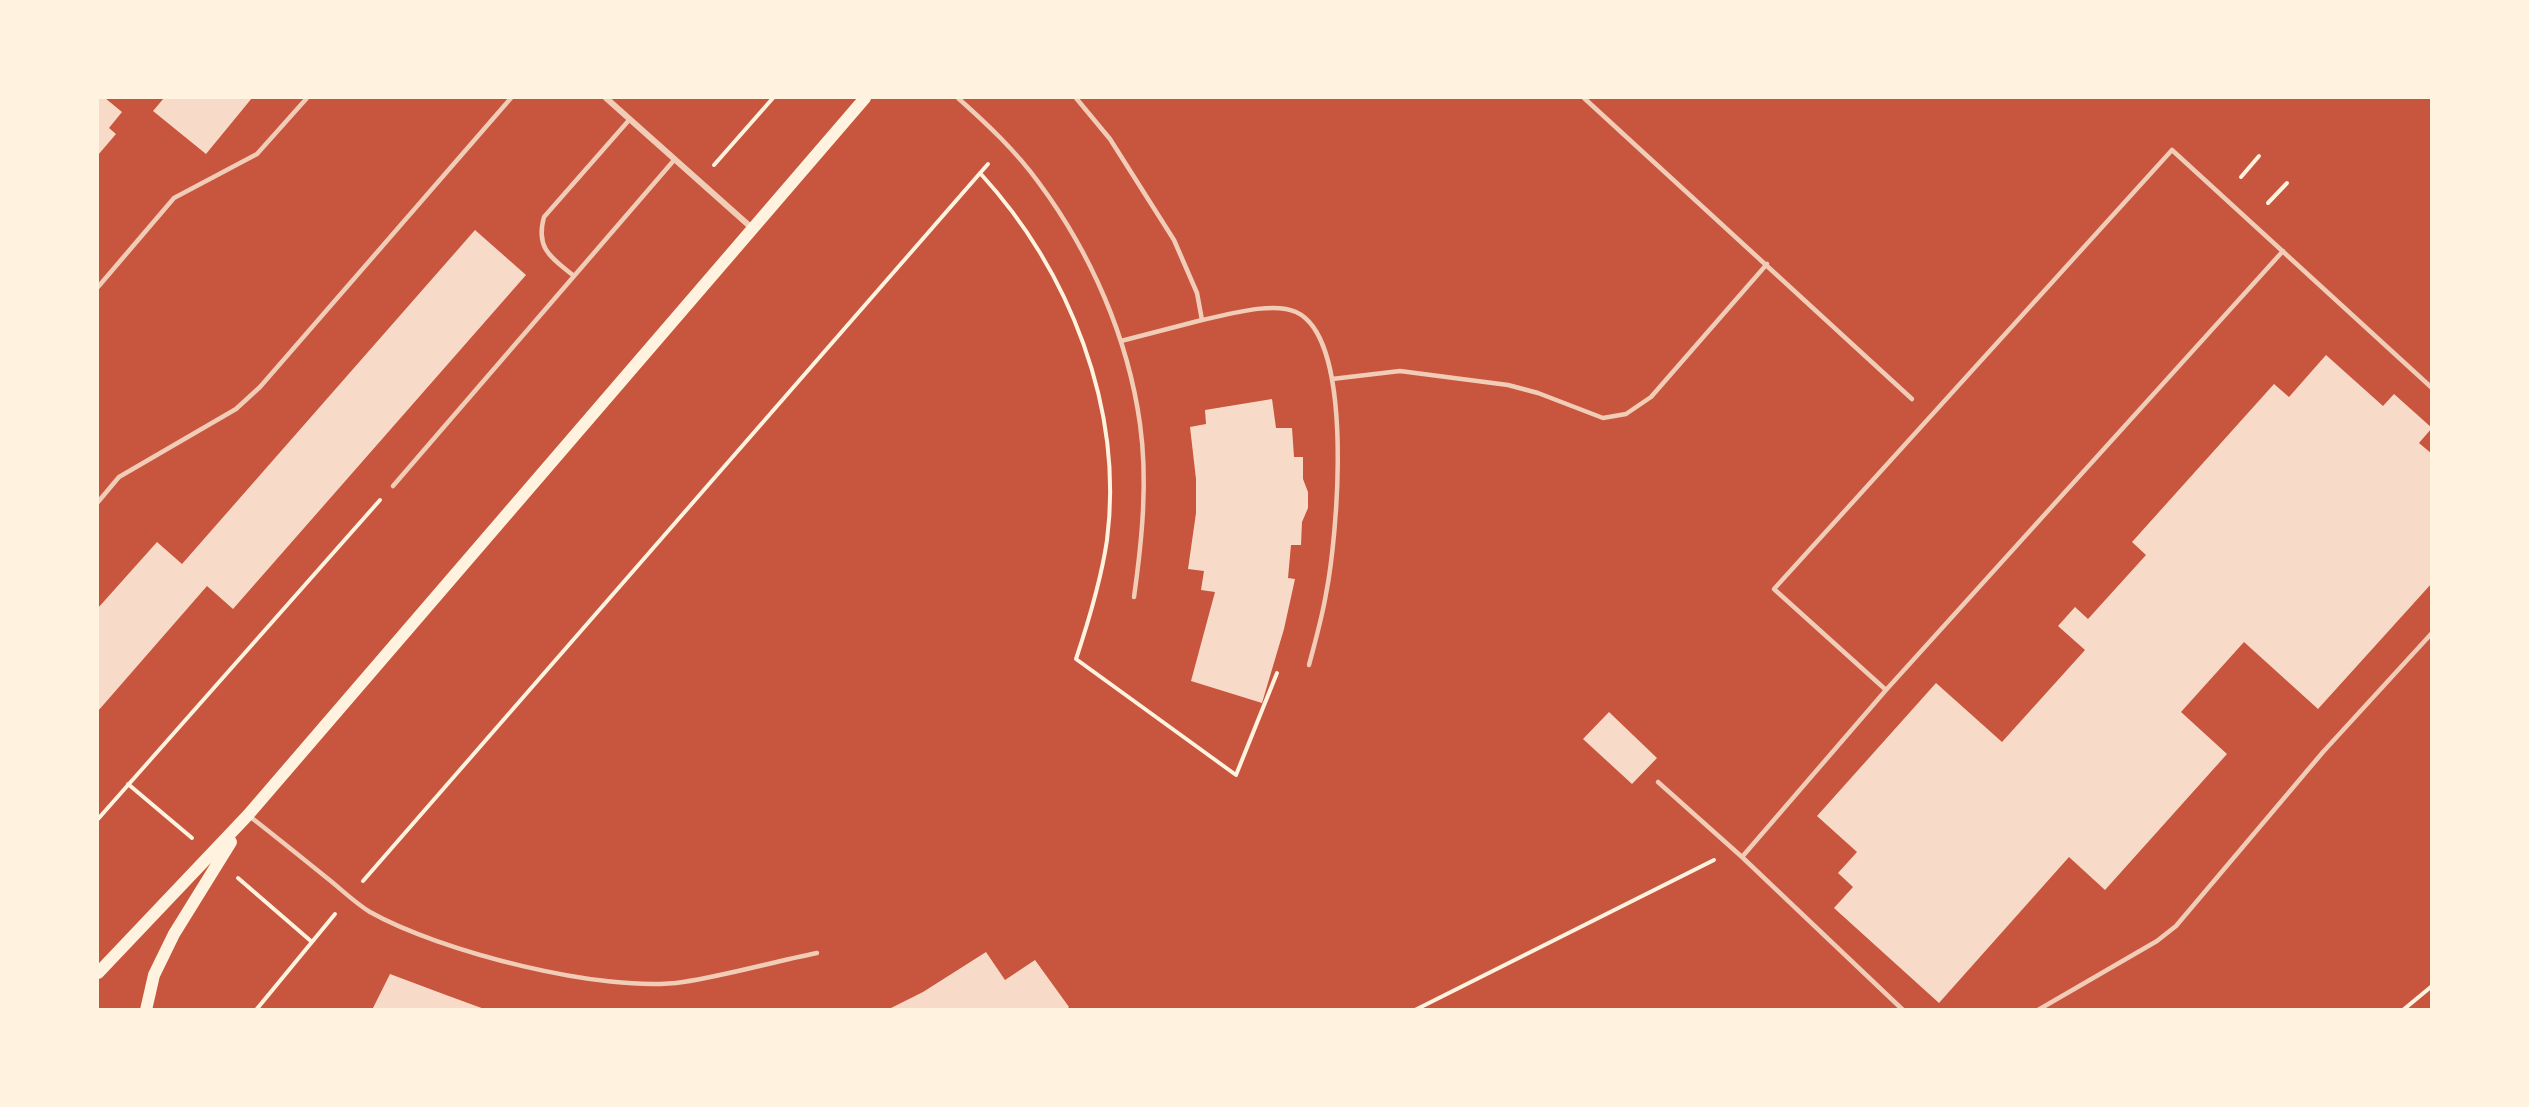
<!DOCTYPE html>
<html>
<head>
<meta charset="utf-8">
<style>
  body { margin:0 }
  #map { position:relative; width:2529px; height:1107px; overflow:hidden; background:#c8553d; font-family:"Crimson Pro",serif }
  canvas { display:block }
  .frame { position:absolute; inset:0; border:99px solid #fff3e0; pointer-events:none }
</style>
</head>
<body>
<div id="map">
<canvas width="2529" height="1107"></canvas>
<div class="frame"></div>
</div>
<script>
const context = document.querySelector('canvas').getContext('2d');
context.lineJoin = 'round';
function paint(path, color) {
  context.fillStyle = color;
  context.fill(path, 'evenodd');
}
function stroke(path, color, width, dash) {
  context.strokeStyle = color;
  context.lineWidth = width;
  context.lineCap = dash ? 'butt' : 'round';
  context.setLineDash(dash || []);
  context.stroke(path);
}
paint(new Path2D(`
  M 98,98 L 105,98 L 122,112 L 109,128 L 116,134 L 98,155 Z
  M 164,98 L 252,98 L 206,154 L 153,111 Z
  M 475,230 L 526,275 L 233,609 L 207,586 L 98,711 L 98,608 L 157,542 L 182,564 Z
  M 2326,355 L 2383,406 L 2394,394 L 2432,428 L 2419,443 L 2432,454 L 2432,583 L 2318,709 L 2244,642 L 2181,712 L 2227,754 L 2105,890 L 2069,857 L 1939,1003 L 1834,908 L 1853,887 L 1838,873 L 1857,852 L 1817,816 L 1936,683 L 2002,742 L 2085,650 L 2058,626 L 2075,607 L 2088,619 L 2146,555 L 2132,542 L 2274,384 L 2289,397 Z
  M 1272,399 L 1276,428 L 1292,428 L 1294,457 L 1303,457 L 1303,479 L 1308,492 L 1308,508 L 1302,522 L 1301,545 L 1291,545 L 1288,578 L 1295,579 L 1284,629 L 1262,703 L 1191,681 L 1215,592 L 1201,590 L 1204,571 L 1188,569 L 1196,513 L 1196,479 L 1190,427 L 1206,424 L 1205,410 Z
  M 1609,712 L 1657,758 L 1632,784 L 1583,739 Z
  M 986,952 L 1005,980 L 1035,960 L 1069,1007 L 1066,1010 L 887,1010 L 923,992 Z
  M 390,974 L 446,995 L 487,1010 L 372,1010 Z`), '#f7dbc8');
stroke(new Path2D(`
  M 714,165 L 773,98
  M 980,173 C 1069,270 1124,408 1107,540 C 1101,581 1089,620 1076,659 L 1236,775 L 1277,673
  M 2241,177 L 2259,156
  M 2268,203 L 2287,183
  M 128,784 L 192,838
  M 98,819 L 380,500
  M 238,878 L 312,942
  M 363,881 L 988,164
  M 256,1010 L 335,914
  M 1415,1010 L 1714,860
  M 2403,1010 L 2432,986`), '#fff3e0', 4);
stroke(new Path2D(`
  M 958,98 C 987,124 1016,151 1039,183 C 1091,253 1128,338 1140,424 C 1148,481 1142,540 1134,597
  M 1076,98 L 1110,139 L 1174,240 L 1197,293 L 1202,320 C 1226,315 1273,301 1296,312 C 1356,339 1337,539 1326,594 C 1322,618 1315,642 1309,665
  M 1584,98 L 1912,399
  M 574,276 C 552,258 535,249 544,217 L 630,119
  M 98,287 L 174,198 L 257,154 L 307,98
  M 1121,341 L 1202,320
  M 1332,379 L 1400,371 L 1508,385 L 1538,393 L 1603,418 L 1626,414 L 1651,397 L 1767,264
  M 393,486 L 675,159
  M 98,502 L 119,477 L 236,409 L 260,387 L 511,98
  M 1886,690 L 1774,589 L 2172,150 L 2432,388
  M 1658,782 L 1742,857
  M 248,815 C 275,836 301,857 327,878 C 341,889 355,903 370,912 C 439,951 604,994 683,982 C 728,975 772,962 817,953
  M 1903,1010 L 1742,857 L 1886,690 L 2283,251
  M 2038,1010 L 2157,941 L 2176,926 L 2323,752 L 2432,633`), '#f1ccb7', 4.5);
stroke(new Path2D(`
  M 606,98 L 753,229`), '#f1ccb7', 6);
stroke(new Path2D(`
  M 98,973 L 248,815 L 865,98
  M 146,1010 L 154,975 L 174,934 L 231,842`), '#fff3e0', 12);
</script>
</body>
</html>
